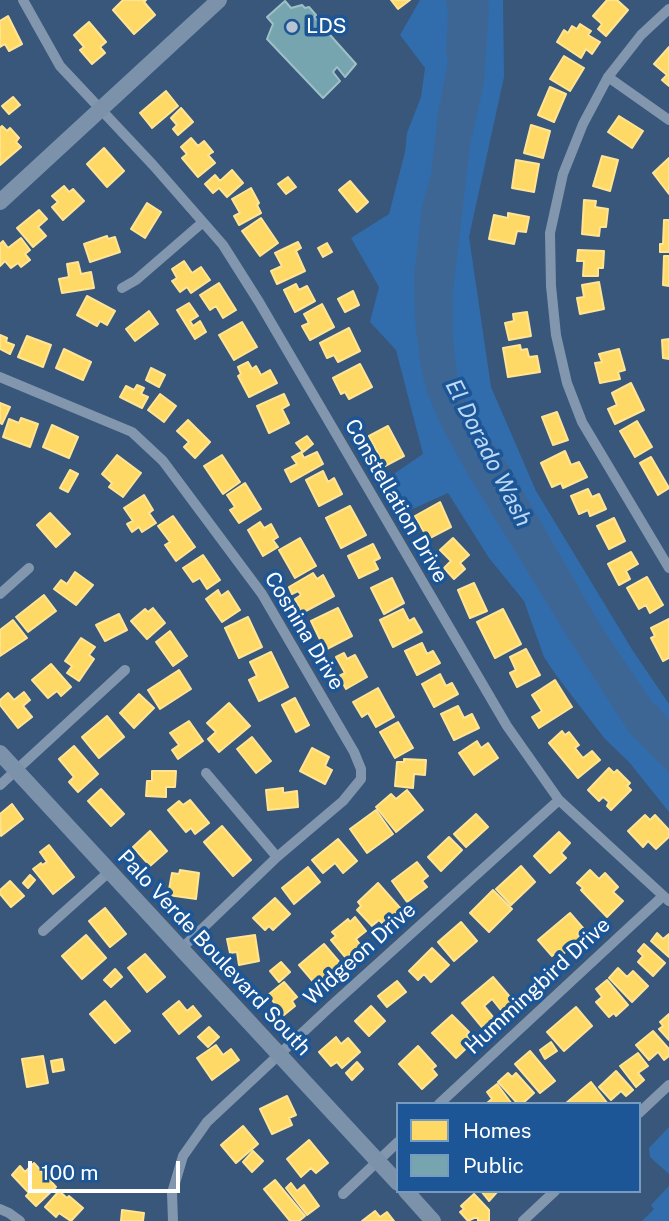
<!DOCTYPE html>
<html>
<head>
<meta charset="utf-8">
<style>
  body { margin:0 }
  #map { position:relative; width:669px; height:1221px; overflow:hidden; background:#38577b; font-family:"Public Sans",sans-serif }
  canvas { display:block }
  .legend { position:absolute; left:396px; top:1102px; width:245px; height:91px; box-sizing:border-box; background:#1c5697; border:2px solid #779ac1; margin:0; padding:9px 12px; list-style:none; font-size:21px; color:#fff }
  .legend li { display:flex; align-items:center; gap:14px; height:35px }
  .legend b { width:35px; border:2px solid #779ac1 }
  .scale { position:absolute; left:28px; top:1161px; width:152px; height:32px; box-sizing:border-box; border:4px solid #fff; border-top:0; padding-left:9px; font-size:21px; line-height:24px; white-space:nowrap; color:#fff; -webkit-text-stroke:5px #1c5697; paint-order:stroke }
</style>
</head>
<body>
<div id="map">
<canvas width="669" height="1221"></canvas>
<ul class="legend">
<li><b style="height:19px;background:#ffd966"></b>Homes</li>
<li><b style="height:19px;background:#76a5af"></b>Public</li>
</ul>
<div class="scale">100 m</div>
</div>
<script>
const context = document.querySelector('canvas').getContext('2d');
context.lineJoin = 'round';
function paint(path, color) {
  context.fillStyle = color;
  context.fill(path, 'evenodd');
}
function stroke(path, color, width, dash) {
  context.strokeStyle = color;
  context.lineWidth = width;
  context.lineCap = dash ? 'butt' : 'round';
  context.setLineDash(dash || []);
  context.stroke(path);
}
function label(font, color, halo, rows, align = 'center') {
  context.font = font + ' "Public Sans",sans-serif';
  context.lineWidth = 7;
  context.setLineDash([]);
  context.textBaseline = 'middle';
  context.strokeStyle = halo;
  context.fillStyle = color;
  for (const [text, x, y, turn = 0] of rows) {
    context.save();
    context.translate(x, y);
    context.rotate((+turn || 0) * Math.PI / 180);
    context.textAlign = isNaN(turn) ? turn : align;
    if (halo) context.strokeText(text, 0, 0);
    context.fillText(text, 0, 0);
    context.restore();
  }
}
paint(new Path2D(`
  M 420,0 L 503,0 L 504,77 L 469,237 L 491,387 L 536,491 L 633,651 L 669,704 L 669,812 L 629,762 L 605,739 L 556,675 L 544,657 L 524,601 L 489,558 L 448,493 L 399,515 L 382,482 L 423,454 L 396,350 L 370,322 L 379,287 L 351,238 L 389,214 L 405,152 L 407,133 L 421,97 L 425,68 L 400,35 Z
  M 669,1127 L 669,1174 L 650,1157 L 649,1148 Z
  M 669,1186 L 669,1221 L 642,1221 L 654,1209 L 651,1205 Z`), '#316dac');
paint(new Path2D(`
  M 446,0 L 488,0 L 489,9 L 484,83 L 470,146 L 453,292 L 453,339 L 458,383 L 470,409 L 509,467 L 601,626 L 654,705 L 657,705 L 669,721 L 669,773 L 629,732 L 572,644 L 467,473 L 441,425 L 428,395 L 421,369 L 415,320 L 414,276 L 422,205 L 431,175 L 438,112 L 448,63 L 446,51 L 448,15 Z`), '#3e6694');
const homes = new Path2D(`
  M 123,0 L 146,0 L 144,2 L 155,15 L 134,34 L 113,10 Z
  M 391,0 L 410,0 L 398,9 Z
  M 607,0 L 617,0 L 628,10 L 606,36 L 598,29 L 602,24 L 593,16 Z
  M 8,16 L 22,44 L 9,51 L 5,44 L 0,47 L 0,21 Z
  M 89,22 L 106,42 L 100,47 L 105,53 L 92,64 L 80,50 L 84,47 L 74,35 Z
  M 580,24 L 591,31 L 588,35 L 600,42 L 592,54 L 586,49 L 581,58 L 557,42 L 564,30 L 568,33 L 572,26 L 577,29 Z
  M 669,47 L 669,86 L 662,80 L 667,75 L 654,64 Z
  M 564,56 L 584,68 L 570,91 L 550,79 Z
  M 550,87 L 566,94 L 554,122 L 538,115 Z
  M 166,91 L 178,106 L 152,128 L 140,113 Z
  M 13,97 L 20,105 L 9,114 L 2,106 Z
  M 181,108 L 193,122 L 178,135 L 173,129 L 177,125 L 171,118 Z
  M 619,116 L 643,131 L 632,148 L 608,132 Z
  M 531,125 L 550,131 L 543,158 L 524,153 Z
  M 2,126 L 7,131 L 10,128 L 19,138 L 16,142 L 21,147 L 0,165 L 0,128 Z
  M 191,138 L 198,146 L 204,141 L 213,152 L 208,155 L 215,163 L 198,177 L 182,158 L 187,154 L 181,147 Z
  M 104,148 L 124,171 L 107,187 L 87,164 Z
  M 602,156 L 618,160 L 610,191 L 593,186 Z
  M 669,158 L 669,194 L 653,173 Z
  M 516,160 L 539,164 L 534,192 L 512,188 Z
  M 232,170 L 243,183 L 227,197 L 219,188 L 213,193 L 205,184 L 215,175 L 220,181 Z
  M 288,177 L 296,187 L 286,194 L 278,184 Z
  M 350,181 L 368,202 L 357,212 L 339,190 Z
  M 64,186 L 69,192 L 73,189 L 84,201 L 63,220 L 52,207 L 58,202 L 52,196 Z
  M 251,188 L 259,203 L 257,205 L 261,213 L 239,225 L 234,216 L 240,213 L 232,199 Z
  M 584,200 L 596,201 L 595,207 L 608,209 L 606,227 L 600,227 L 599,236 L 582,234 Z
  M 147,203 L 161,212 L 145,238 L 131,229 Z
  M 39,210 L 47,219 L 38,227 L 46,236 L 33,247 L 17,228 Z
  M 508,213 L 529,217 L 526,232 L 517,231 L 514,244 L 489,239 L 494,215 L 508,218 Z
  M 261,218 L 278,243 L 260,256 L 242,231 Z
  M 664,220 L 669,220 L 669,252 L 660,252 L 660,244 L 663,244 Z
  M 107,236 L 108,239 L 115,237 L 120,252 L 90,262 L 84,244 Z
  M 21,238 L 30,250 L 25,254 L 30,260 L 21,267 L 18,263 L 11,268 L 5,261 L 0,266 L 0,244 L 3,241 L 8,248 Z
  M 298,242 L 301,248 L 296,251 L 305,271 L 277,284 L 271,271 L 282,266 L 275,253 Z
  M 327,243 L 332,252 L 323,257 L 318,248 Z
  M 578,250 L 604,251 L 603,268 L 598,268 L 598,276 L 583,276 L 584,261 L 577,261 Z
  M 664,256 L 669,256 L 669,286 L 663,285 Z
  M 184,261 L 192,273 L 201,267 L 210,280 L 191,293 L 187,287 L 180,292 L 172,281 L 177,278 L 172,269 Z
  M 78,262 L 81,274 L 91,272 L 94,288 L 62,293 L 59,279 L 69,277 L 67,264 Z
  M 599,282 L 604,309 L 580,314 L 577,298 L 584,297 L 582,285 Z
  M 219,283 L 236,310 L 223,318 L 216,306 L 210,310 L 200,295 Z
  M 296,284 L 299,290 L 307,286 L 315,301 L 295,312 L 284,290 Z
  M 353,291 L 359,305 L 345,312 L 338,299 Z
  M 87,296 L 115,311 L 107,325 L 100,321 L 97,326 L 77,315 Z
  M 189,303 L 198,316 L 190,321 L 193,326 L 200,321 L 206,332 L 195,339 L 177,310 Z
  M 322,304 L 334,327 L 310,340 L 302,326 L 309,323 L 304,314 Z
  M 149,311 L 158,324 L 135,341 L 126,329 Z
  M 527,312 L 531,336 L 509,340 L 505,323 L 514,321 L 513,314 Z
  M 242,322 L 257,347 L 234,360 L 219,335 Z
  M 349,328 L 360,351 L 338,362 L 334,355 L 327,358 L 320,343 Z
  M 0,335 L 7,338 L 6,342 L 14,345 L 10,354 L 0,349 Z
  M 27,336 L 51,345 L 43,367 L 18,357 Z
  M 669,339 L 669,359 L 663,358 L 662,340 Z
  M 520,345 L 521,350 L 527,349 L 529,357 L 537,356 L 540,372 L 508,377 L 503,348 Z
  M 64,349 L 91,362 L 83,380 L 56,368 Z
  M 619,349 L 625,370 L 618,372 L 620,379 L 600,383 L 595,363 L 602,362 L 599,354 Z
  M 248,362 L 252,369 L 256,366 L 261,375 L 270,370 L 277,383 L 249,397 L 238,376 L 241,374 L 238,367 Z
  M 360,364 L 372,387 L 349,399 L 345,392 L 341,394 L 333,378 Z
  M 151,368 L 165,375 L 159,387 L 146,380 Z
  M 631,383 L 644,410 L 615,424 L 608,409 L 617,405 L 612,393 Z
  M 137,385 L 144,388 L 141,394 L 148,397 L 142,408 L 120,397 L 126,386 L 134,390 Z
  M 160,394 L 176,406 L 164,422 L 148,410 Z
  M 284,394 L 289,405 L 282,409 L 289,423 L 269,433 L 257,406 Z
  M 0,403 L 10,407 L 2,424 L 0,423 Z
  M 557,412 L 568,440 L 553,445 L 542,417 Z
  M 21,418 L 38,424 L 30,447 L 3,437 L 9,419 L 19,423 Z
  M 188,420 L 210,442 L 195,458 L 184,447 L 189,442 L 177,431 Z
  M 637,421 L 652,447 L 635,457 L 620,431 Z
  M 52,425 L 78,437 L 69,458 L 43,447 Z
  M 388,426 L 404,456 L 385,466 L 369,436 Z
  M 307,436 L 313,444 L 303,452 L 296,443 Z
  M 565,451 L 571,465 L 579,462 L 587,477 L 563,488 L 561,483 L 552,487 L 541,463 Z
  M 301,452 L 304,458 L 317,452 L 323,464 L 291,482 L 285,470 L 297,464 L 292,457 Z
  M 117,455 L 141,473 L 123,497 L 109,487 L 112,483 L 102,474 Z
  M 222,455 L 240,482 L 223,494 L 204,466 Z
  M 651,457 L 669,488 L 658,495 L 640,463 Z
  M 70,470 L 78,474 L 68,492 L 60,488 Z
  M 323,471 L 328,482 L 334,478 L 342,494 L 319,506 L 306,480 Z
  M 245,483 L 261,509 L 239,523 L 230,510 L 235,507 L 227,495 Z
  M 588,489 L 592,497 L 599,494 L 606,509 L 590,516 L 588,510 L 579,514 L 571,496 Z
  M 144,495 L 153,510 L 149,513 L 156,523 L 142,532 L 139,527 L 132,532 L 127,524 L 133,521 L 124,508 Z
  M 440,502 L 451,527 L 428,539 L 415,516 Z
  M 350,506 L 366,535 L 341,548 L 326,518 Z
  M 50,513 L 70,534 L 56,547 L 37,525 Z
  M 173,516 L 195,547 L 176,561 L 165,545 L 170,542 L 158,526 Z
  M 614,518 L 625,541 L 609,549 L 597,526 Z
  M 260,522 L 264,528 L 271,524 L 278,537 L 273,540 L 278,547 L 263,556 L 248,530 Z
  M 300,538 L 316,566 L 295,578 L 279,550 Z
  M 453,538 L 469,555 L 460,563 L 465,569 L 454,579 L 444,568 L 451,561 L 440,550 Z
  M 373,544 L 380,558 L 374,561 L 378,569 L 359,578 L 348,556 Z
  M 631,552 L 638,564 L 626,571 L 630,579 L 619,585 L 608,564 Z
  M 203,555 L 220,580 L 207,589 L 200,578 L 193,582 L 183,568 Z
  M 75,572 L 93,585 L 76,605 L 54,589 L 61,580 L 67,584 Z
  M 313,573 L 317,579 L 323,575 L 334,596 L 302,613 L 295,599 L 301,595 L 298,591 L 292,594 L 289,587 Z
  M 647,577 L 663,605 L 650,613 L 646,605 L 639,609 L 627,588 Z
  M 392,578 L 404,603 L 384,614 L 371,588 Z
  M 474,583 L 487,611 L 470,618 L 458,590 Z
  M 218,590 L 221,596 L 228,591 L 240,610 L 222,622 L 206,599 Z
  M 44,595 L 56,611 L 28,632 L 16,617 Z
  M 153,608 L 165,623 L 147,639 L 131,621 L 145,609 L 148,612 Z
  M 338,608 L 352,636 L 325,650 L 311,621 Z
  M 403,609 L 409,621 L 414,618 L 422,632 L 393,647 L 380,620 Z
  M 503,609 L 521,644 L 495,658 L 477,622 Z
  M 119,614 L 127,630 L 105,641 L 96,625 Z
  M 248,617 L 262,647 L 239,658 L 225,628 Z
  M 669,619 L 669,658 L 663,661 L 651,638 L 655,636 L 651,628 Z
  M 13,620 L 27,638 L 0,656 L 0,630 Z
  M 170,631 L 187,656 L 173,666 L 156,642 Z
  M 81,638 L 95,647 L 89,655 L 94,659 L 79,681 L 67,673 L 72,666 L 65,661 Z
  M 422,643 L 427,654 L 433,651 L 440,663 L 417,675 L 405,651 Z
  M 526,649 L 540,675 L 517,687 L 510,673 L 516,670 L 510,657 Z
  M 271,652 L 288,687 L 259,701 L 249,680 L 257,676 L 250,662 Z
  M 344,653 L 347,659 L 355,655 L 367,677 L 346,689 L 339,676 L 345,673 L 336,657 Z
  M 51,664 L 71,687 L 61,696 L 57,691 L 48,698 L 32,680 Z
  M 179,670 L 191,689 L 160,709 L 148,690 Z
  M 440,674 L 446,686 L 452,683 L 458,694 L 434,707 L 422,684 Z
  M 555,680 L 572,707 L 539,728 L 532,717 L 542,711 L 532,695 Z
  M 378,688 L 394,717 L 376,727 L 368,713 L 362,717 L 353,702 Z
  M 24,692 L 30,700 L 23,706 L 32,717 L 18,728 L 0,705 L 0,700 L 8,693 L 14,700 Z
  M 139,694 L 154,708 L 134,728 L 120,713 Z
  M 295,698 L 309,725 L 296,732 L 282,705 Z
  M 229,703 L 250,726 L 219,752 L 208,739 L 216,732 L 207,723 Z
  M 458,706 L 464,718 L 472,714 L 479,728 L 454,740 L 441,714 Z
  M 107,716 L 124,737 L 99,758 L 82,737 Z
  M 189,721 L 203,741 L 178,759 L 172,750 L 179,745 L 170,733 Z
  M 398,722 L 413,748 L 395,758 L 380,732 Z
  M 562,731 L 565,735 L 569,732 L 579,745 L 575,748 L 583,758 L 592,751 L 600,760 L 578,778 L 549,743 Z
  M 252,737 L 271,761 L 256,773 L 237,749 Z
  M 477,741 L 481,748 L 488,743 L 498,758 L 474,775 L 459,753 Z
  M 74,746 L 98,774 L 78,792 L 69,782 L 74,777 L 59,759 Z
  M 312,748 L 329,757 L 325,766 L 332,770 L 325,784 L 300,771 Z
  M 404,759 L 426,760 L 425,775 L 414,774 L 413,788 L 395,786 L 397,762 L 404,762 Z
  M 609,768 L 614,773 L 617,770 L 630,783 L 627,786 L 631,790 L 611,810 L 607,806 L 609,802 L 603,797 L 599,801 L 588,790 Z
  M 152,771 L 176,771 L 175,787 L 166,787 L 166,797 L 146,796 L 147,781 L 152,781 Z
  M 283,788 L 283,793 L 297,791 L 298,807 L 268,810 L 266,790 Z
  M 101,789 L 124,814 L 111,826 L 88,801 Z
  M 407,790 L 423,810 L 396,832 L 376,807 L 391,794 L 396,799 Z
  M 190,800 L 209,823 L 195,834 L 191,828 L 186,832 L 168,810 L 179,801 L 183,805 Z
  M 12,804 L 23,819 L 1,836 L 0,814 Z
  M 376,810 L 393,834 L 367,853 L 350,829 Z
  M 476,814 L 488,827 L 466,847 L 454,834 Z
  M 645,815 L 650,820 L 655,815 L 669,830 L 669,837 L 656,849 L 648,841 L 643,847 L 628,831 Z
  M 222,826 L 251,860 L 233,876 L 204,842 Z
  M 150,831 L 167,851 L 150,866 L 133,847 Z
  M 559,832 L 570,843 L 561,853 L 566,858 L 550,873 L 534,856 Z
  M 449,837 L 462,850 L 441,871 L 428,857 Z
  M 338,839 L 357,861 L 343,873 L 335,863 L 323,873 L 312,860 Z
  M 49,845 L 74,877 L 53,894 L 33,869 L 41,863 L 42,865 L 47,862 L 40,852 Z
  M 417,862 L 428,876 L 422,881 L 427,887 L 407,902 L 392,881 Z
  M 521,866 L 535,882 L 511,905 L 496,889 Z
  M 308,867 L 320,882 L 294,904 L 282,888 Z
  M 180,870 L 199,873 L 196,899 L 168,895 L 172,873 L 179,874 Z
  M 590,870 L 599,879 L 605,873 L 618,887 L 613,892 L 623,901 L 607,917 L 581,890 L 583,888 L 577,883 Z
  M 30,875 L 35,880 L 28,888 L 23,883 Z
  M 10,881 L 24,896 L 11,907 L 0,894 L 0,890 Z
  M 378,883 L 401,909 L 384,925 L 379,920 L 372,926 L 357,910 L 361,906 L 358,902 Z
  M 493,890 L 512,909 L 489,932 L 470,913 Z
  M 275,898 L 290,914 L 273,930 L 269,926 L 265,930 L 253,918 Z
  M 105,908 L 126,934 L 110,947 L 89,921 Z
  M 570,913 L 583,928 L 577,934 L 581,939 L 563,954 L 559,950 L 552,956 L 538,940 Z
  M 355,917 L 366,931 L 356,939 L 361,946 L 346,958 L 331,940 L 336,936 L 332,932 L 348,919 L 350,922 Z
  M 461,922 L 477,941 L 454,961 L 438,942 Z
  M 657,933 L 663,939 L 669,934 L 669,957 L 651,941 Z
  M 86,935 L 106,958 L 82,979 L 62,956 Z
  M 255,935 L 259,961 L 239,965 L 237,952 L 230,953 L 227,939 Z
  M 324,944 L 341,964 L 316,985 L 299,965 Z
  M 644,944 L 665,963 L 653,976 L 638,962 L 643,956 L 638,951 Z
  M 432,948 L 449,965 L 431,982 L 424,974 L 418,980 L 409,971 Z
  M 145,954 L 165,977 L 147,992 L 128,968 Z
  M 281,962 L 290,972 L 279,982 L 270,971 Z
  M 618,968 L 627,977 L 633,971 L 648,986 L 632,1002 L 609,978 Z
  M 115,969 L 122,977 L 111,987 L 104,980 Z
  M 493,977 L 516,1004 L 504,1014 L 492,999 L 484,1006 L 497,1022 L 486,1032 L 462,1003 Z
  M 607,980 L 628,1005 L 616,1016 L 614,1013 L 609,1017 L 596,1002 L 602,997 L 596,989 Z
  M 397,981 L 406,992 L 387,1007 L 378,996 Z
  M 284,982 L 297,997 L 292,1001 L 295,1006 L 284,1015 L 268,995 Z
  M 105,1001 L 130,1031 L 115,1043 L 90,1014 Z
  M 179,1001 L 187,1011 L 193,1006 L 201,1016 L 179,1034 L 163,1014 Z
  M 371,1006 L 385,1021 L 369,1036 L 355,1021 Z
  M 576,1007 L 592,1026 L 564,1051 L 547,1032 Z
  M 669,1014 L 669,1040 L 659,1029 L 663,1026 L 660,1022 Z
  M 452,1015 L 469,1032 L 466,1035 L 473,1042 L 456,1058 L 432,1033 Z
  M 209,1027 L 219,1037 L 208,1047 L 198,1037 Z
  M 653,1031 L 669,1049 L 669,1056 L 664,1060 L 658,1052 L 649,1060 L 636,1045 Z
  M 336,1037 L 341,1044 L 348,1038 L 360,1052 L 342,1068 L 337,1062 L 331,1066 L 319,1052 Z
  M 551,1042 L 557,1051 L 545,1059 L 540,1050 Z
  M 216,1045 L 223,1055 L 231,1049 L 239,1060 L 212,1080 L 197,1058 Z
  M 418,1046 L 436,1066 L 432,1069 L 437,1075 L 422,1089 L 399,1064 Z
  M 530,1051 L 555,1081 L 540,1093 L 515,1064 Z
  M 638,1053 L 648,1066 L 638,1073 L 644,1080 L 636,1087 L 620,1066 Z
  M 43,1056 L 48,1083 L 27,1087 L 22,1059 Z
  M 62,1059 L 64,1070 L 53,1072 L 51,1061 Z
  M 357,1062 L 363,1069 L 352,1080 L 346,1073 Z
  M 616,1071 L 633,1090 L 626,1096 L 621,1091 L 611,1100 L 599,1087 Z
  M 508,1073 L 512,1077 L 516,1073 L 534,1093 L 522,1104 L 518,1104 L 498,1082 Z
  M 591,1082 L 608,1104 L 565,1104 Z
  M 497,1084 L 512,1104 L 487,1103 L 492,1099 L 487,1092 Z
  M 287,1096 L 296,1115 L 289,1118 L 292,1125 L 272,1134 L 260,1109 Z
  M 243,1126 L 258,1144 L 236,1163 L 221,1145 Z
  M 309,1140 L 328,1163 L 316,1173 L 311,1168 L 301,1177 L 287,1159 Z
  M 253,1151 L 263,1161 L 252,1172 L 243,1162 Z
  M 34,1163 L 56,1187 L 36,1206 L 26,1196 L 29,1193 L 12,1175 L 20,1166 L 25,1172 Z
  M 275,1180 L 305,1216 L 299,1221 L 290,1221 L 264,1189 Z
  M 291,1183 L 297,1191 L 304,1185 L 319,1206 L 307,1215 L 286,1188 Z
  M 59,1191 L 67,1198 L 69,1196 L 83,1208 L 71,1221 L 59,1213 L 56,1217 L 45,1207 Z
  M 481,1191 L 497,1191 L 497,1192 L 489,1201 Z
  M 474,1194 L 489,1210 L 489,1221 L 478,1221 L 478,1218 L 474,1218 L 468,1221 L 460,1212 L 464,1209 L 461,1206 Z
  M 122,1210 L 144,1213 L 143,1221 L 121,1221 Z
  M 375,1211 L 380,1217 L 387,1212 L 394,1221 L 362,1221 Z`);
paint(homes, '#ffd966');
stroke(homes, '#ffe494', 2);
const public = new Path2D(`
  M 285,1 L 291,8 L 302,5 L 305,8 L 309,7 L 316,15 L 314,17 L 356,64 L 345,77 L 337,67 L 333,72 L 340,81 L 323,98 L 267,39 L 273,24 L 267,17 Z`);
paint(public, '#76a5af');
stroke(public, '#9fc0c7', 2);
stroke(new Path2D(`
  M 23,0 L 60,66 L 153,165 L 223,245 L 259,302 L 507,726 L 559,800 L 669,901
  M 669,9 L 641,35 L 608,77 L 583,124 L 563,174 L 550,233 L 551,286 L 556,335 L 567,383 L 582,422 L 669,568
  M 608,77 L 669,120
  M 122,288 L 136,280 L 203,222
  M 0,377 L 132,432 L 163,461 L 262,594 L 354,752 L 361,769 L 361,779 L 343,801 L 277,857 L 182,948
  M 0,594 L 29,568
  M 206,773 L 277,857
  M 0,785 L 125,670
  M 43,931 L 110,871
  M 439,1104 L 663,896
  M 639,1113 L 669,1085
  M 343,1194 L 398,1142
  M 0,1209 L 9,1213 L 20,1221
  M 173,1221 L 172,1193 L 183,1156 L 207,1122 L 331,1006 L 559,800
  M 523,1221 L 555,1191`), '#8297ad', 10);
stroke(new Path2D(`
  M 0,202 L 219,0
  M 0,753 L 398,1183
  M 406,1191 L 433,1221`), '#7c92aa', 16);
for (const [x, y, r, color] of [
  [292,27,7,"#b9c4d1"]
]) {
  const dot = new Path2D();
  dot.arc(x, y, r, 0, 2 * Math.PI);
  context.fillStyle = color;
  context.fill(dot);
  stroke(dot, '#1c5697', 2.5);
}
label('21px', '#fff', '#1c5697', [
  ["LDS",306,27]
], 'left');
label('21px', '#fff', '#1c5697', [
  ["Constellation Drive",396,501,60],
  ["Cosnina Drive",304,631,59],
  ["Palo Verde Boulevard South",214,953,47],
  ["Widgeon Drive",360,954,-42],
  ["Hummingbird Drive",538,986,-43]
]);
label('italic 23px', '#bdd9f6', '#1c5697', [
  ["El Dorado Wash",488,453,63]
]);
</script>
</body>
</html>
